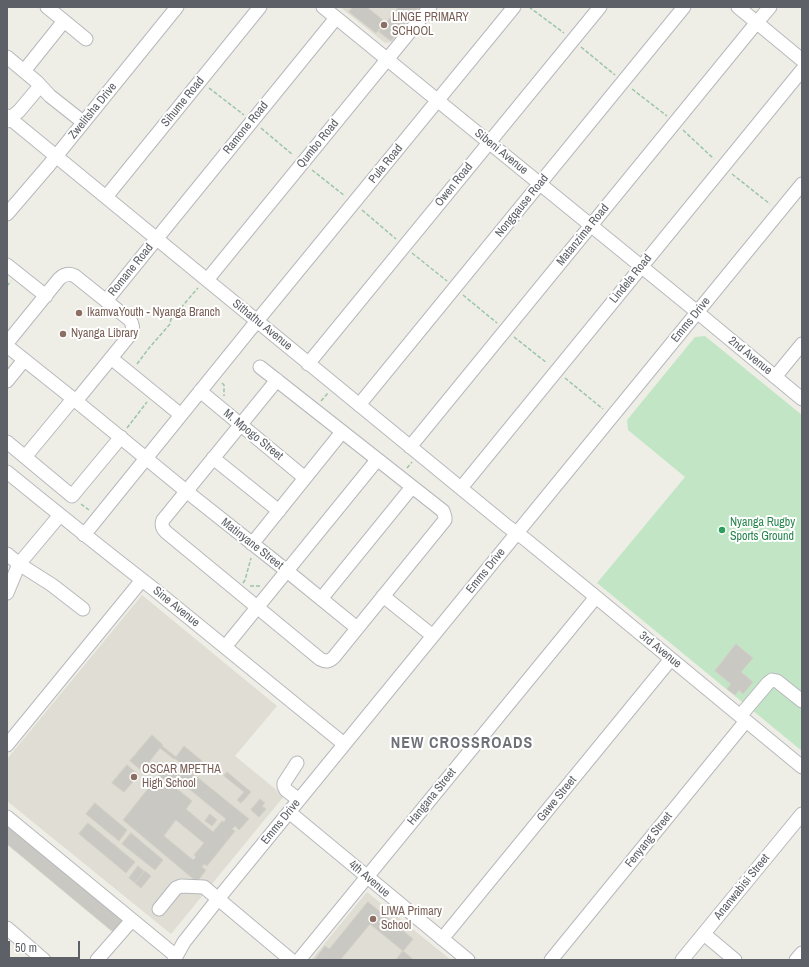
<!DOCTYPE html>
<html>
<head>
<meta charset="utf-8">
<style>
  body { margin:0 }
  #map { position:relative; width:809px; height:967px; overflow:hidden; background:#efeee6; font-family:"Archivo Narrow",sans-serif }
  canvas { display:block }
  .frame { position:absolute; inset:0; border:8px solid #5d6066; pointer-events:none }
  .scale { position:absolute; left:8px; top:941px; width:72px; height:18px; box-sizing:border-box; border:2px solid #5d6066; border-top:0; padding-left:5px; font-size:12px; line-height:14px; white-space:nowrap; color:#5d6066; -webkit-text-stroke:3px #fff; paint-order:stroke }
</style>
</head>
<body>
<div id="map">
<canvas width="809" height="967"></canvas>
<div class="frame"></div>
<div class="scale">50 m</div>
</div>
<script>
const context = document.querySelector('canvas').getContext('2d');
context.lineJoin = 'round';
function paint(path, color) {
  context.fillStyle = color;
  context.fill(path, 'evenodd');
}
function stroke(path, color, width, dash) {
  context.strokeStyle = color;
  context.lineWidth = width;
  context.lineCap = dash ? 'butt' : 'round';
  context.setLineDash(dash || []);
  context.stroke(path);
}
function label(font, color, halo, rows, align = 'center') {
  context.font = font + ' "Archivo Narrow",sans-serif';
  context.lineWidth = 4;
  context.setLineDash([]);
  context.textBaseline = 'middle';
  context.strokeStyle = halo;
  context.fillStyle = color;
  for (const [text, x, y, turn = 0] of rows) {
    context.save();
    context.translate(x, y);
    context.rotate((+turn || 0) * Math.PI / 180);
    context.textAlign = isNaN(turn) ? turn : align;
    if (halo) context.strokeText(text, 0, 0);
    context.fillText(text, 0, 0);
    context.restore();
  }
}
paint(new Path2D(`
  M 340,7 L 421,7 L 392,42 L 385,43 Z
  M 142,595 L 277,706 L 235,756 L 284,796 L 171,934 L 7,801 L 7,759 Z
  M 367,892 L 451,960 L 311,960 Z`), '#dfddd4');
paint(new Path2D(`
  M 705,336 L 802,415 L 802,751 L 597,583 L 685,477 L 628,430 L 627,420 L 695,337 Z`), '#c2e6c5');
const building = new Path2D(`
  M 353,7 L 367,7 L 385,22 L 376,33 L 349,12 Z
  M 399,7 L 419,7 L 391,41 L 379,32 Z
  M 736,644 L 753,658 L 741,672 L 753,682 L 743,694 L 739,690 L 735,695 L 727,689 L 731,684 L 715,671 Z
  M 152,735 L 163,745 L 162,746 L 176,757 L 184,746 L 202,761 L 192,773 L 249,819 L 239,830 L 235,826 L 232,829 L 235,831 L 207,866 L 204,864 L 202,867 L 206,870 L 197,882 L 123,820 L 167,765 L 176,772 L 182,764 L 174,758 L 174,759 L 160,748 L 142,771 L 130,761 ZM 185,767 L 186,768 L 177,779 L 226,819 L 224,822 L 222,821 L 213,832 L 186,809 L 192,801 L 171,784 ZM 176,820 L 204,843 L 194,855 L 196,857 L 193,860 L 164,836 Z
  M 127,765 L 139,775 L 124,792 L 112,783 Z
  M 227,772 L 251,792 L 241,803 L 237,800 L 244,792 L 224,776 Z
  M 260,799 L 265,803 L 262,806 L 266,809 L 259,817 L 251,810 Z
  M 95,803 L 127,830 L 119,841 L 86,814 Z
  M 210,814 L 217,820 L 212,826 L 205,821 Z
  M 7,823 L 124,919 L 113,932 L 7,844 Z
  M 88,823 L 135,862 L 126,873 L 79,834 Z
  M 131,833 L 163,860 L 155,870 L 122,844 Z
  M 138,866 L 144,871 L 135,883 L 129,878 Z
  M 145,871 L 151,876 L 141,888 L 135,883 Z
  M 368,902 L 413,939 L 403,951 L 370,924 L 341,959 L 342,960 L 316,960 L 315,959 L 325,946 L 329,949 Z
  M 403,951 L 414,960 L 396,960 Z`);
paint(building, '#cac8c3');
stroke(building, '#d4d0c4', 1);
const minor = new Path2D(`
  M 47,7 L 86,39
  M 323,7 L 691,307 L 802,399
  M 738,7 L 802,60
  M 7,57 L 37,82 L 50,96 L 83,122
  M 24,71 L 64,21
  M 7,116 L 507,526 L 525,539 L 596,597 L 802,767
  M 7,121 L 19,111 L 40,86
  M 106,197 L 260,7
  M 7,214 L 49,165 L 177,7
  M 7,265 L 46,296
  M 207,280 L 430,7
  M 106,301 L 336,18
  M 7,343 L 59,279 C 64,274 69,273 75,276 L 130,320 C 134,327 133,330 129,336 L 76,401
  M 7,346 L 76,401 L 186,491 L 287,571 L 357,628
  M 111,358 L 181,415
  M 308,364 L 600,7
  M 260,367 L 443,511 L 445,517 L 445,520 L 334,657 C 329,662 326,662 320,659 L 166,532 C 162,528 161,525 163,520 L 277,380
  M 775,377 L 802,344
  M 7,381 L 24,360
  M 200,391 L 305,478
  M 359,405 L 684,7
  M 7,442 L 72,496 L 121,437
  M 410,447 L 753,27 L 770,7
  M 25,457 L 73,399
  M 213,458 L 279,511
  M 7,472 C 56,512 105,551 155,590 L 344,744
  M 461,488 L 802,70
  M 84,535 L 257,321 L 514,7
  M 252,544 L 342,432
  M 7,554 L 19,564 L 52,585 L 83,609
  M 7,593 L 19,564 L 60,515
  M 383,596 L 433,636
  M 321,599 L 412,487
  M 225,647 L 377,460
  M 740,716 L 768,683 L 772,680 L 777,681 L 802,701
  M 7,745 L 142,580
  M 297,763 L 284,783 L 284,786 L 286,790 L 299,800
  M 289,812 L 468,960
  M 7,817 L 176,956
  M 159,909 L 176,888 L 181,886 L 204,887 L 291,960
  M 7,928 L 44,960
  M 704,934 L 735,960
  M 442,939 L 671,659
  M 97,960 L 132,920
  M 174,960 L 184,942 L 218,899 L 802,184
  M 299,960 L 596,597
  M 551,960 L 746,721
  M 682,960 L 802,814
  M 796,960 L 802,953`);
stroke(minor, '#b6b8bc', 15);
stroke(new Path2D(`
  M 529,7 L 564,33
  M 581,47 L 615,75
  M 209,88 L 244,115
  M 632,89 L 667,116
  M 261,128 L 293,155
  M 683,130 L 714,159
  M 312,170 L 345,196
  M 732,174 L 770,204
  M 362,210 L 396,239
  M 412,253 L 447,281
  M 7,286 L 11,281
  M 463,295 L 497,323
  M 514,337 L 547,363
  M 137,364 L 149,348 L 170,324 L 171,319 L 198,288
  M 565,378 L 603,409
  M 222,383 L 224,385 L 224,396
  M 321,401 L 328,393
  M 127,428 L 147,402
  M 407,468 L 412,462
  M 81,504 L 89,510
  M 243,583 L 245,580 L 251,558
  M 250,586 L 260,586`), '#9ac5a9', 1.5, [4, 2]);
stroke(minor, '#fff', 13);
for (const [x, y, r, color] of [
  [384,25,4,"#8d6e63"],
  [79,313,4,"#8d6e63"],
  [63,334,4,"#8d6e63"],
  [722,530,4,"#2e9e5b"],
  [134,777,4,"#8d6e63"],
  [373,919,4,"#8d6e63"]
]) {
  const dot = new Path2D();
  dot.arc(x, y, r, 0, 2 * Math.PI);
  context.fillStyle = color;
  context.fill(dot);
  stroke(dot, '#fff', 1.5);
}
label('12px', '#785e54', '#fff', [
  ["LINGE PRIMARY",392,18],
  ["SCHOOL",392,32],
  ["IkamvaYouth - Nyanga Branch",87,313],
  ["Nyanga Library",71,334],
  ["OSCAR MPETHA",142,770],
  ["High School",142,784],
  ["LIWA Primary",381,912],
  ["School",381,926]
], 'left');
label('12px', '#5d6066', '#fff', [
  ["Sihume Road",183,102,-51],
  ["Zwelitsha Drive",93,111,-51],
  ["Ramone Road",246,128,-51],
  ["Qumbo Road",318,144,-51],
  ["Sibeni Avenue",501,152,39],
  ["Pula Road",386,164,-51],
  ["Owen Road",454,185,-51],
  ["Nongqause Road",522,206,-51],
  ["Matanzima Road",583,235,-51],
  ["Romane Road",131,270,-51],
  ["Lindela Road",631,279,-51],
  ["Emms Drive",691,320,-51],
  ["Sithathu Avenue",262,325,39],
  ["2nd Avenue",750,356,39],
  ["M. Mpogo Street",253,435,39],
  ["Matinyane Street",252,544,38],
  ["Emms Drive",486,571,-51],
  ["Sine Avenue",176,607,39],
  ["3rd Avenue",660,650,39],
  ["Hangana Street",432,797,-51],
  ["Gawe Street",557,799,-51],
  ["Emms Drive",281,822,-51],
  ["Fenyang Street",649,840,-51],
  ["4th Avenue",369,879,40],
  ["Ananwabisi Street",742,887,-51]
]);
label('12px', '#27864d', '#fff', [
  ["Nyanga Rugby",730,523],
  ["Sports Ground",730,537]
], 'left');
context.letterSpacing = '1px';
label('bold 16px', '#6e7278', '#fff', [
  ["NEW CROSSROADS",462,744]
]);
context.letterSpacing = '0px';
</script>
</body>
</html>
